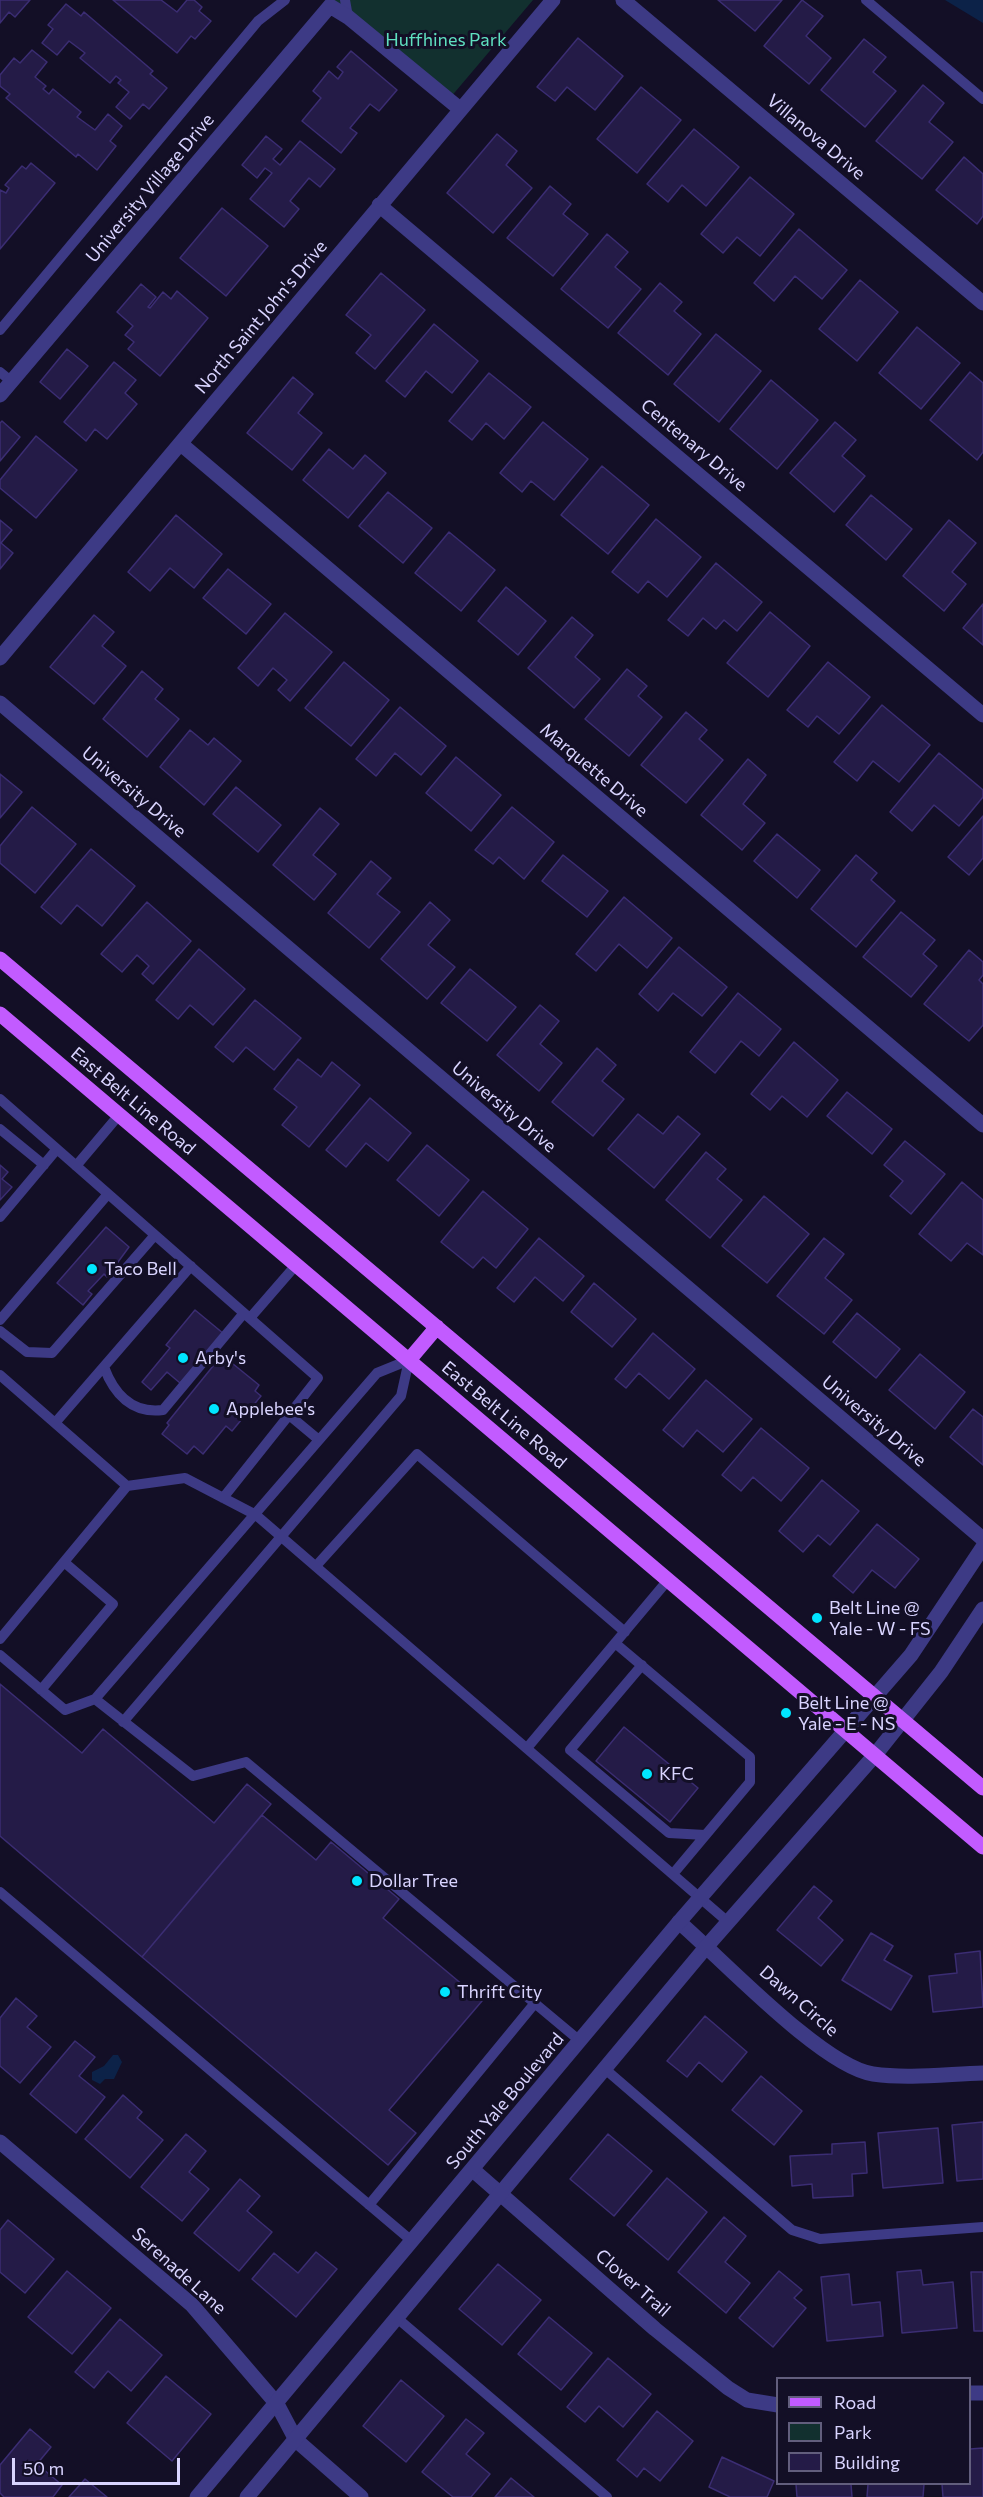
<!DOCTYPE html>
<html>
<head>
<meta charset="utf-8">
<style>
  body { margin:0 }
  #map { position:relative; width:983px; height:2497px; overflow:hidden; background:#130f26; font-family:Commissioner,sans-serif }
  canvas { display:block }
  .legend { position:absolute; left:776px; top:2377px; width:195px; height:108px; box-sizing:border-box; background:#130f26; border:2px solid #625e7d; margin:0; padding:8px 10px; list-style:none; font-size:18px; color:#d9d4ff }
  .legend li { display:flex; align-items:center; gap:12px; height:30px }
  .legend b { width:30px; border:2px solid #625e7d }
  .scale { position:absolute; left:12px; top:2458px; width:168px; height:27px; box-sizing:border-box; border:3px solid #d9d4ff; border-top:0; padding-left:8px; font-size:18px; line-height:21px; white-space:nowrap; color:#d9d4ff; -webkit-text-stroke:4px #130f26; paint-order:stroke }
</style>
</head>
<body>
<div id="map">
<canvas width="983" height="2497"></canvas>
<ul class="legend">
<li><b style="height:8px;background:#c25bff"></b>Road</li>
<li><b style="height:16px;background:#12302f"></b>Park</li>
<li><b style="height:16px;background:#241b47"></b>Building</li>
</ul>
<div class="scale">50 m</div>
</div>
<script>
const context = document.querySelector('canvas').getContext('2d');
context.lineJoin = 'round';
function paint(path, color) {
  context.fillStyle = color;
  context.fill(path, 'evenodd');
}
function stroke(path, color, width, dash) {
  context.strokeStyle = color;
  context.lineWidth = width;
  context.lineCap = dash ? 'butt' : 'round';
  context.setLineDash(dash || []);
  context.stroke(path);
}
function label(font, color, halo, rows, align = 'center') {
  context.font = font + ' Commissioner,sans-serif';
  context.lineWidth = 6;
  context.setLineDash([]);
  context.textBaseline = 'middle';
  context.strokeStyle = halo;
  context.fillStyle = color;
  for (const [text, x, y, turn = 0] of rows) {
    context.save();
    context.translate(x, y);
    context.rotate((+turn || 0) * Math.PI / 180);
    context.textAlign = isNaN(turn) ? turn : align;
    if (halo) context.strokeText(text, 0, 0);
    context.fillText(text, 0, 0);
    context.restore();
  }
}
paint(new Path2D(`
  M 332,0 L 533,0 L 450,98 Z`), '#12302f');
paint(new Path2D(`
  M 945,0 L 983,0 L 983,23 Z
  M 113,2055 L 118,2055 L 122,2062 L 114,2079 L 105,2079 L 100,2084 L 92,2080 L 92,2072 L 104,2066 Z`), '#0c2248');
const building = new Path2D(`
  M 0,0 L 30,0 L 15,17 L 9,12 L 0,23 Z
  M 113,0 L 161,0 L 177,12 L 187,0 L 194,0 L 202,7 L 199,11 L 211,21 L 195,39 L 191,36 L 177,53 Z
  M 718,0 L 782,0 L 755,31 Z
  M 802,0 L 823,16 L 806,36 L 831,58 L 809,84 L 764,46 Z
  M 66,4 L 81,16 L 84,12 L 153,71 L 150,74 L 167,88 L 149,109 L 143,104 L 130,119 L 116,107 L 129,92 L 118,83 L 121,80 L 116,76 L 110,83 L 80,58 L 85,53 L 69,41 L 57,55 L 42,43 L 53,29 L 48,25 Z
  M 578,38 L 623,76 L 595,110 L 567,87 L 555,101 L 537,87 Z
  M 864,39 L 886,57 L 873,72 L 896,91 L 865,127 L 821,90 Z
  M 32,50 L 47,62 L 35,77 L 46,86 L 43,89 L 49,94 L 53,89 L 81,112 L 77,117 L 95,130 L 108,114 L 122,126 L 110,141 L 116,146 L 97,170 L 78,154 L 76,157 L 6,98 L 10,94 L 0,86 L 0,75 L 14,58 L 20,63 Z
  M 351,51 L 397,90 L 379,111 L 370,104 L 350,128 L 357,133 L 341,153 L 302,121 L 321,98 L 313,91 L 329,71 L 338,79 L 343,72 L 337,67 Z
  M 923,85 L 944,103 L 929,122 L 953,142 L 922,179 L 876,141 Z
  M 641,87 L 681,120 L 637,173 L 597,139 Z
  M 694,129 L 739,167 L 706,206 L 682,185 L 668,202 L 647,184 Z
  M 497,134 L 517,151 L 506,165 L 532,188 L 493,233 L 447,193 Z
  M 266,136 L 282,149 L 273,159 L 280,165 L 300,141 L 335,169 L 320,187 L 309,178 L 290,201 L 299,209 L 284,227 L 250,199 L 272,173 L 265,168 L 257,178 L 242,165 Z
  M 964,157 L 983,174 L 983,216 L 977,224 L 936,190 Z
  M 31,163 L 55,183 L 0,249 L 0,190 L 6,193 L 9,188 L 5,185 L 22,166 L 26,169 Z
  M 750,177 L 794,214 L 760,256 L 737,237 L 723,253 L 701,234 Z
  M 550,186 L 571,204 L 563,214 L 588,234 L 553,276 L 507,238 Z
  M 222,208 L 268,246 L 226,296 L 180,258 Z
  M 799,229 L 847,270 L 822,299 L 795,276 L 774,301 L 754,283 Z
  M 607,234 L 628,252 L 615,267 L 641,289 L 608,328 L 561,289 Z
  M 381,273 L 425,310 L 375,369 L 356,353 L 371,335 L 346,315 Z
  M 860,280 L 898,312 L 857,361 L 819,329 Z
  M 660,283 L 682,302 L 674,311 L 701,334 L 668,375 L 618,333 Z
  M 141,284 L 156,297 L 148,307 L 150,308 L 163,292 L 171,299 L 177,291 L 208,318 L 160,376 L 128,349 L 134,342 L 125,335 L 133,326 L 117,312 Z
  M 434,324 L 478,361 L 452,393 L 426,371 L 405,397 L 386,381 Z
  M 917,327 L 960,363 L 921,409 L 879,373 Z
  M 716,334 L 761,371 L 719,422 L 674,384 Z
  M 67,349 L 88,366 L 60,399 L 40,382 Z
  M 114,362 L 136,380 L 125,393 L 137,404 L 107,439 L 95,429 L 86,441 L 64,422 Z
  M 970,372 L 983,383 L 983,452 L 977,460 L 930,420 Z
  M 489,373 L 531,407 L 504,439 L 486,423 L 472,440 L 449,421 Z
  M 293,377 L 313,394 L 298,413 L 322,433 L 292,470 L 247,433 Z
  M 771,380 L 818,420 L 777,469 L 730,429 Z
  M 2,421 L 20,437 L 0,461 L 0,423 Z
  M 543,422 L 588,459 L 554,500 L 531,481 L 522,492 L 500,473 Z
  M 835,422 L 856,440 L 842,456 L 865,476 L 834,512 L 790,473 Z
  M 36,436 L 77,470 L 36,518 L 0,488 L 0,480 Z
  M 329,449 L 353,469 L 365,455 L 386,473 L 348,518 L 303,480 Z
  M 602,466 L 649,505 L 608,554 L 561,515 Z
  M 388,492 L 432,528 L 403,563 L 359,526 Z
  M 871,495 L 912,529 L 886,560 L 846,525 Z
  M 176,515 L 222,554 L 194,588 L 170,568 L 150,591 L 128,572 Z
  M 656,519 L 701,557 L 667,597 L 648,581 L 638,593 L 612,572 Z
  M 0,520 L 12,530 L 1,543 L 13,553 L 0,569 Z
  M 949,520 L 976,543 L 952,572 L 966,584 L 944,611 L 903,576 Z
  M 449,532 L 495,570 L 461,611 L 415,573 Z
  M 716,563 L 762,602 L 737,631 L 724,620 L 716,629 L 703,618 L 688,636 L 668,620 Z
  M 228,569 L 271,604 L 246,634 L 203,598 Z
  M 506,587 L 546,621 L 518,655 L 478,621 Z
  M 983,604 L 983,645 L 963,628 Z
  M 770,612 L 810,646 L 768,697 L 727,663 Z
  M 285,613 L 332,652 L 290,701 L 278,690 L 287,680 L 273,668 L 258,686 L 238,668 Z
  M 94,615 L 114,632 L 102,646 L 126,666 L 94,704 L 50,667 Z
  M 572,617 L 593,635 L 575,657 L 600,679 L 574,708 L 528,668 Z
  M 344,662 L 389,700 L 351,746 L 305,708 Z
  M 828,662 L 870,697 L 839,734 L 817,716 L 808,727 L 787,710 Z
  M 627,669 L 647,686 L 638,696 L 662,717 L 629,756 L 585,719 Z
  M 142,671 L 163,689 L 155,699 L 179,719 L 147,757 L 103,719 Z
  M 882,705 L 930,745 L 899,782 L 873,761 L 857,781 L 834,762 Z
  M 400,707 L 446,746 L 421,775 L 395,753 L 376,776 L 356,759 Z
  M 686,712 L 707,730 L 699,739 L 723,760 L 686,803 L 641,765 Z
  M 190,730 L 208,745 L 214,738 L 241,761 L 204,805 L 160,767 Z
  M 939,753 L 983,790 L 983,797 L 959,826 L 934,805 L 912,831 L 890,812 Z
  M 456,757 L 501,795 L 471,831 L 426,793 Z
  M 748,759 L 766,775 L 743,804 L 765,823 L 742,850 L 701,815 Z
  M 0,774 L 22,792 L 0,818 Z
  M 236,787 L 281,825 L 258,852 L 213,814 Z
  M 32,807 L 76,844 L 35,893 L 0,863 L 0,846 Z
  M 512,807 L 554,842 L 524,879 L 499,857 L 493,864 L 475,850 Z
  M 320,808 L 339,824 L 313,855 L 336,874 L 314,900 L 273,865 Z
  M 983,816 L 983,858 L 969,875 L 948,857 Z
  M 777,834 L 820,870 L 797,898 L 754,861 Z
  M 91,849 L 135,886 L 102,926 L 77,905 L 61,924 L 41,907 Z
  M 563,855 L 608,891 L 587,917 L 542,881 Z
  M 856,855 L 877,873 L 871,880 L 895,901 L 856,947 L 811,909 Z
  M 371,861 L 391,878 L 377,894 L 400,912 L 369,948 L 328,913 Z
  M 624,897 L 672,938 L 647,968 L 619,944 L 596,971 L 576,954 Z
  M 147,902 L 191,941 L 153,984 L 142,974 L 149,966 L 137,955 L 122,972 L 101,954 Z
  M 430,902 L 450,920 L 428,945 L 455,967 L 427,999 L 381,959 Z
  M 901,912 L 935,940 L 923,954 L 937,966 L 911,997 L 863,957 Z
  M 679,947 L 727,987 L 702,1016 L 673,993 L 658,1011 L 639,994 Z
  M 199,949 L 245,989 L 213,1025 L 190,1005 L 178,1019 L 156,1000 Z
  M 969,950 L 983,962 L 983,975 L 979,980 L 983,984 L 983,1025 L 969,1041 L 924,1004 Z
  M 470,969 L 516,1007 L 487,1041 L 441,1003 Z
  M 738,993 L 781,1029 L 759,1056 L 741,1041 L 715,1073 L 690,1052 Z
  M 255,1000 L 301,1038 L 274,1070 L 246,1047 L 233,1062 L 215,1047 Z
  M 540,1005 L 559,1021 L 540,1044 L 562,1063 L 539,1091 L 497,1055 Z
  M 794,1042 L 838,1080 L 807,1117 L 782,1096 L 770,1110 L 751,1094 Z
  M 597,1048 L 616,1065 L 602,1081 L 624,1099 L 593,1136 L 552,1102 Z
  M 298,1059 L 321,1077 L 332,1062 L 360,1085 L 309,1147 L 282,1125 L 297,1107 L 274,1089 Z
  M 847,1092 L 892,1129 L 872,1154 L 827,1116 Z
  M 370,1098 L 411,1133 L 388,1161 L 366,1143 L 346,1167 L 326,1150 Z
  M 638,1114 L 663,1134 L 678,1116 L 700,1134 L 654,1188 L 608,1149 Z
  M 905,1141 L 945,1174 L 911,1214 L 890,1196 L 903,1181 L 884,1165 Z
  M 427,1145 L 469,1180 L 439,1216 L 397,1180 Z
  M 706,1152 L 726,1169 L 717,1179 L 742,1200 L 710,1238 L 666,1200 Z
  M 0,1165 L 8,1172 L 2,1179 L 12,1187 L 0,1200 Z
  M 962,1182 L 983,1200 L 983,1255 L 967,1243 L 951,1261 L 919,1234 Z
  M 483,1191 L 528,1229 L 496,1268 L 483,1257 L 473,1268 L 441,1242 Z
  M 764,1196 L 809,1234 L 767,1283 L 722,1246 Z
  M 106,1227 L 129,1247 L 107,1277 L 104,1274 L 88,1291 L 92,1294 L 83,1305 L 57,1283 Z
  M 539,1238 L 584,1276 L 563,1301 L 535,1277 L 514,1302 L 497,1288 Z
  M 824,1238 L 844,1254 L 825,1278 L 852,1300 L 824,1334 L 777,1296 Z
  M 594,1283 L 636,1319 L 612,1347 L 571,1312 Z
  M 195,1310 L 224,1334 L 180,1383 L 167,1372 L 151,1390 L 142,1382 L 170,1348 L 166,1345 Z
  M 857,1313 L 900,1349 L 876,1378 L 833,1342 Z
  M 653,1333 L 695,1369 L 669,1399 L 639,1373 L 626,1388 L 615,1379 Z
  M 920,1354 L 965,1392 L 935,1429 L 889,1390 Z
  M 222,1355 L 259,1385 L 255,1391 L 261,1396 L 232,1431 L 226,1426 L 203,1454 L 194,1446 L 187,1454 L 162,1434 L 169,1425 L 167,1423 Z
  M 706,1380 L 752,1419 L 723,1452 L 697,1430 L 683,1447 L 663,1430 Z
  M 973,1409 L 983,1417 L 983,1465 L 950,1437 Z
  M 761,1428 L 809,1468 L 781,1501 L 753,1477 L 741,1491 L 722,1475 Z
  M 822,1480 L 859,1511 L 830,1545 L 818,1535 L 803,1552 L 779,1531 Z
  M 877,1524 L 919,1559 L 895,1588 L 872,1570 L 853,1593 L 833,1576 Z
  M 0,1684 L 82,1753 L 103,1729 L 214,1823 L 247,1784 L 271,1804 L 142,1957 L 0,1836 Z
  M 624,1727 L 698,1788 L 670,1822 L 596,1761 Z
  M 262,1815 L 316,1860 L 331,1842 L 399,1899 L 383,1918 L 482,2001 L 389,2110 L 416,2133 L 388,2165 L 142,1957 Z
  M 814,1886 L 832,1901 L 818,1918 L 843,1940 L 821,1966 L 777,1930 Z
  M 871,1933 L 893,1946 L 884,1960 L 912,1976 L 891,2010 L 842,1980 Z
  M 980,1951 L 983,2007 L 933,2012 L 929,1976 L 957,1973 L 955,1954 Z
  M 16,1998 L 37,2016 L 27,2027 L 51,2047 L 20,2083 L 0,2066 L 0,2018 Z
  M 705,2016 L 747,2052 L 722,2082 L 699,2062 L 687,2077 L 667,2061 Z
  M 75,2041 L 95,2057 L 79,2076 L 105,2097 L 76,2133 L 30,2094 Z
  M 761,2076 L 802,2111 L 774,2145 L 732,2110 Z
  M 123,2095 L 142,2112 L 137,2118 L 163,2140 L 130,2178 L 85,2139 Z
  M 983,2122 L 983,2179 L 957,2181 L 952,2125 Z
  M 938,2128 L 943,2183 L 883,2188 L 878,2133 Z
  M 186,2134 L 206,2151 L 189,2172 L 209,2189 L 182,2221 L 141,2187 Z
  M 608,2134 L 652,2171 L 614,2216 L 570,2179 Z
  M 865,2142 L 867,2173 L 852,2174 L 853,2196 L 813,2198 L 812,2184 L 792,2186 L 790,2156 L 832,2154 L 832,2144 Z
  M 667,2178 L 707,2212 L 668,2260 L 627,2225 Z
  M 240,2179 L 260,2196 L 247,2211 L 272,2232 L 239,2271 L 194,2233 Z
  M 724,2217 L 746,2236 L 725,2262 L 750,2283 L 726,2313 L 678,2272 Z
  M 8,2220 L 54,2259 L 25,2293 L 0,2272 L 0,2230 Z
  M 316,2252 L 337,2269 L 296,2317 L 252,2279 L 274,2253 L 298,2273 Z
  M 498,2264 L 541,2300 L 502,2345 L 459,2309 Z
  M 921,2270 L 923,2285 L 953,2282 L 957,2328 L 902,2333 L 897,2272 Z
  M 67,2271 L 111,2308 L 72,2354 L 28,2317 Z
  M 779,2271 L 802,2290 L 794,2298 L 806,2308 L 773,2347 L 739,2318 Z
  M 971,2272 L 983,2272 L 983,2331 L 974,2331 Z
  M 849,2274 L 852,2305 L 880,2302 L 883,2336 L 827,2341 L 821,2277 Z
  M 549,2317 L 592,2353 L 561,2390 L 518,2354 Z
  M 120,2319 L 162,2355 L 131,2391 L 108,2371 L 94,2388 L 75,2372 Z
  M 608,2358 L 651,2394 L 623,2427 L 599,2406 L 585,2422 L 567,2407 Z
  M 166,2376 L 211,2414 L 172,2461 L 127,2423 Z
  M 401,2380 L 444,2416 L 406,2462 L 363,2426 Z
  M 657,2411 L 693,2441 L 660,2481 L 644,2468 L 637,2477 L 617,2460 Z
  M 466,2419 L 484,2433 L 466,2454 L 490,2474 L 471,2497 L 453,2497 L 422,2472 Z
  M 30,2429 L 51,2447 L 37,2464 L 62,2485 L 53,2497 L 4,2497 L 0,2493 L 0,2465 Z
  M 983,2448 L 983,2497 L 943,2497 L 942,2484 L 970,2484 L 970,2449 Z
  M 722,2457 L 774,2481 L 767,2497 L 730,2497 L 709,2487 Z
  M 511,2478 L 534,2497 L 495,2497 Z
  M 85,2479 L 107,2497 L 69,2497 Z
  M 796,2484 L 851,2484 L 852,2497 L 797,2497 Z
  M 868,2484 L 924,2484 L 923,2497 L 867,2497 Z`);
paint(building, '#241b47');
stroke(building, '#3b2d73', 1.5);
stroke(new Path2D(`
  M 345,0 L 348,17
  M 866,0 L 983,99
  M 0,330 L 258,21 L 285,0
  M 0,372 L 11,381
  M 0,1099 L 318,1378 L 289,1415 L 319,1440
  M 0,1129 L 44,1165
  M 76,1166 L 119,1115
  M 0,1217 L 57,1149
  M 250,1318 L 296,1265
  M 0,1320 L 108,1194
  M 0,1331 L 27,1352 L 52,1353 L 155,1235
  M 104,1367 C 114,1394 132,1414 163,1410 L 244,1313
  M 0,1375 L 127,1486 L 185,1478 L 256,1515 L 728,1922
  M 55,1423 L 191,1266
  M 223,1498 L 289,1415
  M 316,1566 L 417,1454 L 625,1632
  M 0,1639 L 127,1486
  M 615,1643 L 750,1757 L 750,1782 L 673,1874
  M 0,1655 L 65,1710 L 95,1699 L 193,1776 L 246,1762 L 580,2041
  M 642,1665 L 570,1750 L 669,1833 L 705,1835
  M 41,1690 L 113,1604 L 64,1562
  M 95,1699 L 377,1373 L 409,1360
  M 123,1722 L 401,1396 L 409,1360
  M 527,1748 L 668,1580
  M 0,1892 L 413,2242
  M 605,2069 L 792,2230 L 820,2239 L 983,2227
  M 369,2205 L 535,2003
  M 397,2318 L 607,2497`), '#3d3a85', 10);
stroke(new Path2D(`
  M 623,0 L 983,303
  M 379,205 L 983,715
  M 0,395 L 330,6 L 348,17 L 460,109
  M 181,444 L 983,1125
  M 0,658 L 553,0
  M 0,703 L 983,1539
  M 679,1922 C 721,1958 823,2067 873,2074 C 908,2079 947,2074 983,2073
  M 0,2142 L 192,2305 L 277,2404 L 296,2440 L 361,2497
  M 473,2170 L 655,2329 L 728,2388 L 747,2400 L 778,2405
  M 970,2393 L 983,2393`), '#3d3a85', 15);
stroke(new Path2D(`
  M 197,2497 L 679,1922 L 911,1655 L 983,1547
  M 247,2497 L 707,1946 L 875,1755 L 941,1672 L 983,1609`), '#3d3a85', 15);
stroke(new Path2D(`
  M 0,959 L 983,1788
  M 0,1014 L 983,1847
  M 409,1360 L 437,1327`), '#c25bff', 15);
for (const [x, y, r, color] of [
  [92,1269,6,"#00e5ff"],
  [183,1358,6,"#00e5ff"],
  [214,1409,6,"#00e5ff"],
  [817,1618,6,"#00e5ff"],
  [786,1713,6,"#00e5ff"],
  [647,1774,6,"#00e5ff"],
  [357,1881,6,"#00e5ff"],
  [445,1992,6,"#00e5ff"]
]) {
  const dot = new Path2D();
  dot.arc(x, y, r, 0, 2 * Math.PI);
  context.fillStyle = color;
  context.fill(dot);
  stroke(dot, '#130f26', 2);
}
label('18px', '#5fe0c0', '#130f26', [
  ["Huffhines Park",446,40]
]);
label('18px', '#d9d4ff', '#130f26', [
  ["Villanova Drive",816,137,40],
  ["University Village Drive",150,188,-50],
  ["North Saint John's Drive",261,317,-50],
  ["Centenary Drive",694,445,40],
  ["Marquette Drive",594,770,40],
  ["University Drive",134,792,40],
  ["East Belt Line Road",133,1101,40],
  ["University Drive",504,1107,40],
  ["East Belt Line Road",504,1415,40],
  ["University Drive",874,1421,40],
  ["Dawn Circle",799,2001,41],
  ["South Yale Boulevard",505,2101,-50],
  ["Serenade Lane",179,2271,42],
  ["Clover Trail",633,2283,41]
]);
label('18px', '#d9d4ff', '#130f26', [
  ["Taco Bell",104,1269],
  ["Arby's",195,1358],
  ["Applebee's",226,1409],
  ["Belt Line @",829,1608],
  ["Yale - W - FS",829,1629],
  ["Belt Line @",798,1703],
  ["Yale - E - NS",798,1724],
  ["KFC",659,1774],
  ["Dollar Tree",369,1881],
  ["Thrift City",457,1992]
], 'left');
</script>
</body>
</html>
